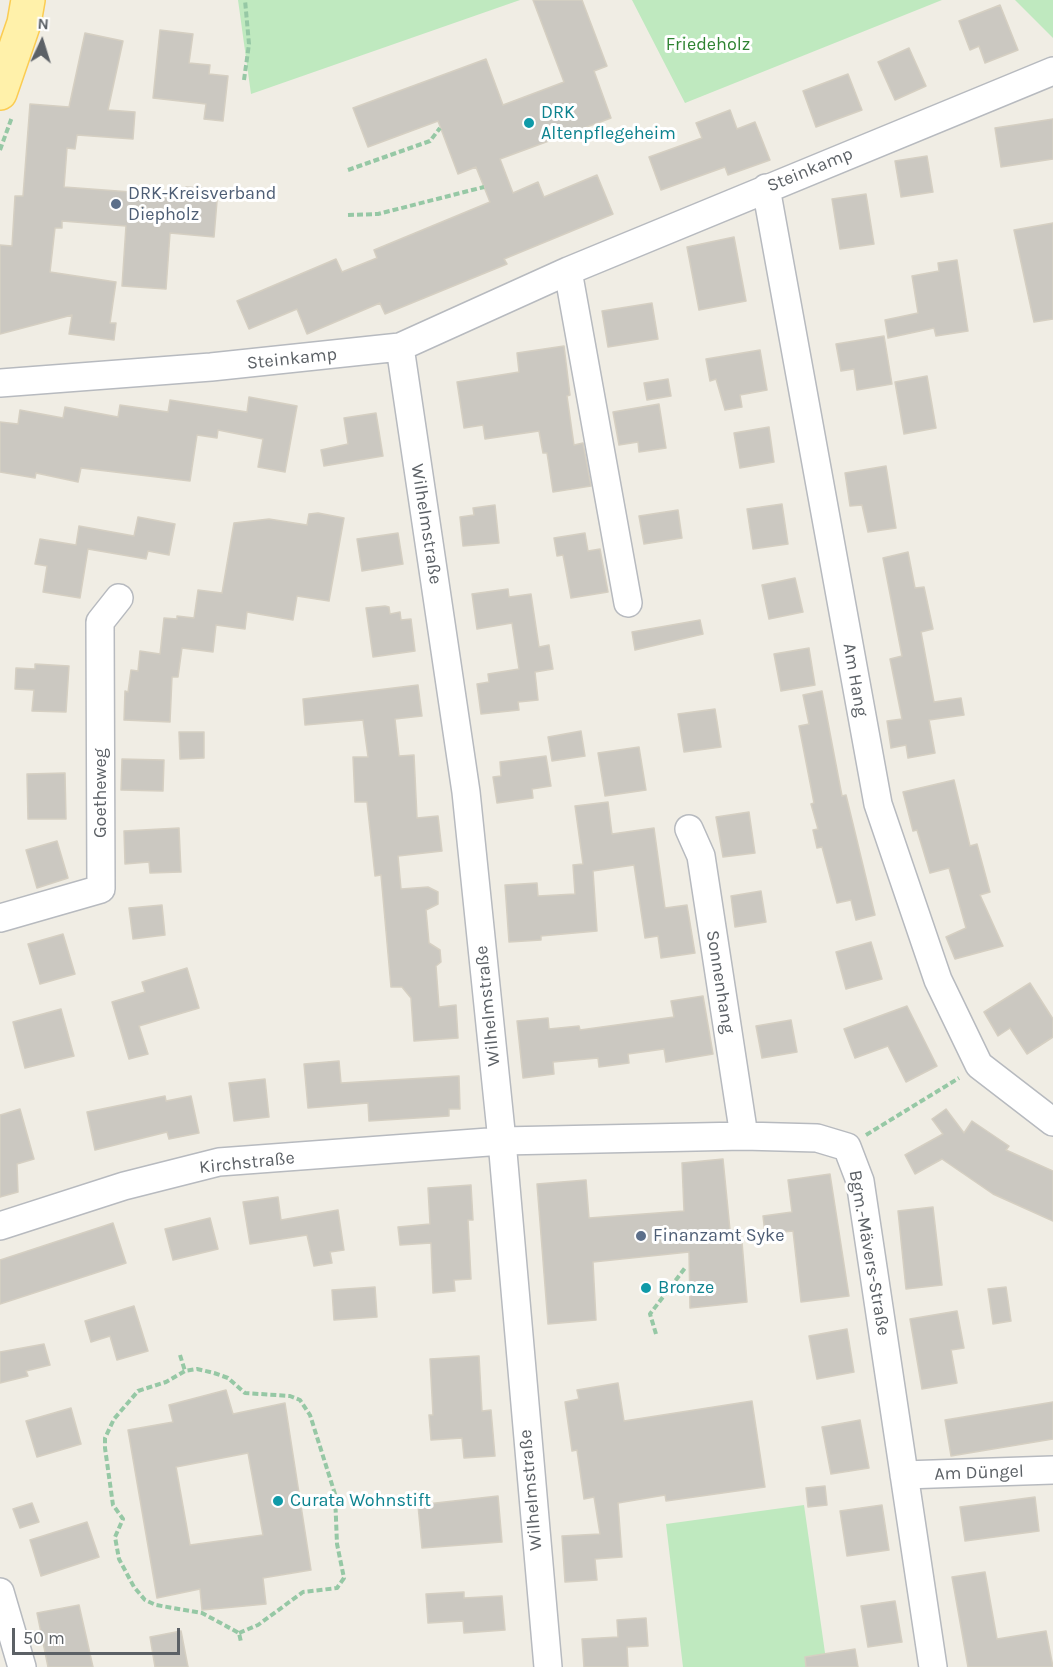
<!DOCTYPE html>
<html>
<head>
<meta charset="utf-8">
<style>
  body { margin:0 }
  #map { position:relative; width:1053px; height:1667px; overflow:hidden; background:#f0ede4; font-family:Karla,sans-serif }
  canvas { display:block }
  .north { position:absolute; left:12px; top:12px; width:60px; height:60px; -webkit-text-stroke:4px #fff; paint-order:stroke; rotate:4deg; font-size:16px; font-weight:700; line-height:24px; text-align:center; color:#5c6166 }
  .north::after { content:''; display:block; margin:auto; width:21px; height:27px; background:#5c6166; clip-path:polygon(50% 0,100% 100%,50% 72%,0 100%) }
  .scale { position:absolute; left:12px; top:1628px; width:168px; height:27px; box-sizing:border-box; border:3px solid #5c6166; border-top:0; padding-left:8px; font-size:18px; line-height:21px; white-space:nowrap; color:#5c6166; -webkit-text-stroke:4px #fff; paint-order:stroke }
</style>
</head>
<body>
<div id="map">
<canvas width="1053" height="1667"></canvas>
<div class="north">N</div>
<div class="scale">50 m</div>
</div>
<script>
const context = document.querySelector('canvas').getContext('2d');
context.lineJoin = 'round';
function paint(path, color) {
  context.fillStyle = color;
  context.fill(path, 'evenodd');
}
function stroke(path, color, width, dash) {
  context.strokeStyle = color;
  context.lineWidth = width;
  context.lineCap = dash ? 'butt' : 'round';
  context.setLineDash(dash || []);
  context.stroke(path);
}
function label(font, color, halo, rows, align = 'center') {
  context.font = font + ' Karla,sans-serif';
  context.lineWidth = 6;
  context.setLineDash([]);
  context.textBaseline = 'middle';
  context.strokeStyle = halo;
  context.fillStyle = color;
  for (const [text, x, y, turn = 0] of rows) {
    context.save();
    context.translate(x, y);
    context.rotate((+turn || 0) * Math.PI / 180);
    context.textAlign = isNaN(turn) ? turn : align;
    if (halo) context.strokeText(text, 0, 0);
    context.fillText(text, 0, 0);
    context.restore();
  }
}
paint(new Path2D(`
  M 238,0 L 520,0 L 251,94 Z
  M 632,0 L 942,0 L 685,103 Z
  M 1015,0 L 1053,0 L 1053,38 Z
  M 804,1505 L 827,1667 L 683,1667 L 666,1524 Z`), '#bfe9bf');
const building = new Path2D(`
  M 533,0 L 582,0 L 607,66 L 594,71 L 611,118 L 500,159 L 513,193 L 538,182 L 544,197 L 597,175 L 613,214 L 504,259 L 507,264 L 385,314 L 380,303 L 307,334 L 297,309 L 249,329 L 237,301 L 336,259 L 342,272 L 377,258 L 374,250 L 490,202 L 476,167 L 458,174 L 438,121 L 368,147 L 353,108 L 486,59 L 503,105 L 564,82 Z
  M 1000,5 L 1018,50 L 985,63 L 979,46 L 970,50 L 959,21 Z
  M 160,30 L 193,34 L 189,63 L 210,65 L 209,74 L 228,76 L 223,121 L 204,119 L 206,104 L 153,98 Z
  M 85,33 L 123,41 L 108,110 L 135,112 L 133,139 L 77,135 L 75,149 L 67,148 L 64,187 L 185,196 L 186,187 L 218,189 L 214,237 L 170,233 L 166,289 L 122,286 L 126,226 L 62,221 L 62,228 L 55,228 L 50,272 L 116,282 L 110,323 L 116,323 L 114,340 L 69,334 L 72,315 L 0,334 L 0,245 L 12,246 L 15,196 L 23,196 L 30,104 L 69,107 Z
  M 909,48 L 926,86 L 895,100 L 878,62 Z
  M 848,74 L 862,110 L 816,127 L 803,91 Z
  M 730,110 L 737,129 L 755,122 L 770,160 L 728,175 L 725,167 L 661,190 L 649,157 L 702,138 L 696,123 Z
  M 1053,119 L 1053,159 L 1001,167 L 995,128 Z
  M 927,156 L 933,192 L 901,197 L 895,161 Z
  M 866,194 L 874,244 L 840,249 L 832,199 Z
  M 1053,223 L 1053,319 L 1034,322 L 1014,230 Z
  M 734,237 L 746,301 L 699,310 L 687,247 Z
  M 957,260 L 968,331 L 936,336 L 934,328 L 888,338 L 885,320 L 918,313 L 912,276 L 939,271 L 938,263 Z
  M 652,303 L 658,339 L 608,347 L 602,311 Z
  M 884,336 L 892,384 L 857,390 L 854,369 L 841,371 L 836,344 Z
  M 564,346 L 570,395 L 567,396 L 574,445 L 583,443 L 591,486 L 553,492 L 547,453 L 543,453 L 539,431 L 485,439 L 483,425 L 464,428 L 457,382 L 519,372 L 517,353 Z
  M 760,350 L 767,390 L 740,395 L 742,407 L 725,410 L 716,379 L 710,381 L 706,359 Z
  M 927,376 L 936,428 L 904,434 L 895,382 Z
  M 668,379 L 671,396 L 647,400 L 644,383 Z
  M 249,397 L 297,406 L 285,472 L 258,467 L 263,439 L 218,430 L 217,438 L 197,435 L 190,481 L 81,468 L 78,482 L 36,473 L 35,478 L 0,472 L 0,422 L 18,424 L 20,410 L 63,418 L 65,407 L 118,417 L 120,405 L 168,412 L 170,400 L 247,412 Z
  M 659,404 L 666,448 L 639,452 L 638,442 L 619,445 L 613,412 Z
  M 376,413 L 383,456 L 324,466 L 321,450 L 348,444 L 344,418 Z
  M 769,427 L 774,462 L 740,468 L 734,433 Z
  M 886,466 L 896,528 L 868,532 L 862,505 L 850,506 L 845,473 Z
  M 782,504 L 788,544 L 753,549 L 747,509 Z
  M 495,505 L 499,543 L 463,546 L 460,517 L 474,515 L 473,508 Z
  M 678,510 L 682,538 L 644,544 L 639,516 Z
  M 318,513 L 344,518 L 329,601 L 297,596 L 293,620 L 247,612 L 245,629 L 216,625 L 213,652 L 182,648 L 178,677 L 172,677 L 170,722 L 124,720 L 125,691 L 128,692 L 131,670 L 138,671 L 140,651 L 160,654 L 164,618 L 177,619 L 177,616 L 194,618 L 198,590 L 222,593 L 234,523 L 269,519 L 307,525 L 309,514 Z
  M 138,517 L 175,524 L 169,555 L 148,551 L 146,559 L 88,549 L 80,598 L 43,592 L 47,566 L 35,564 L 40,539 L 76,545 L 79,526 L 134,536 Z
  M 398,533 L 403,564 L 362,571 L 357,539 Z
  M 585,533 L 588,551 L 600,549 L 608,592 L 571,598 L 563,555 L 557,556 L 554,538 Z
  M 908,552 L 915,588 L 924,587 L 933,629 L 921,632 L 934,702 L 961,698 L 964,715 L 929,720 L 935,753 L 908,758 L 906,745 L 891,748 L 887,721 L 902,719 L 890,659 L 902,656 L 883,558 Z
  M 795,578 L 803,612 L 769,619 L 762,585 Z
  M 508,589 L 509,597 L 531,594 L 539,647 L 549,645 L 553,669 L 535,672 L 538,700 L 518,702 L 519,710 L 481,714 L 477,684 L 489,682 L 488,674 L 519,669 L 512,623 L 477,629 L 472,594 Z
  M 385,606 L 389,607 L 390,614 L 400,612 L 401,620 L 411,619 L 415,651 L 373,657 L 366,608 Z
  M 700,620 L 703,634 L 635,650 L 632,632 Z
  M 809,648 L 815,685 L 781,691 L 774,654 Z
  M 35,664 L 69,666 L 66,712 L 32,711 L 34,690 L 15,689 L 16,668 L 35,669 Z
  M 418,685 L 422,716 L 395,719 L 399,756 L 414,755 L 417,818 L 438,816 L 442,851 L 398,856 L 401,889 L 428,887 L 438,892 L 438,904 L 426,910 L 429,943 L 440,950 L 441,962 L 436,966 L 439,1007 L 456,1005 L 458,1038 L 414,1041 L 411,998 L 402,987 L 391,987 L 381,875 L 375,876 L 367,802 L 355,802 L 353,757 L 368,757 L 363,720 L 305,725 L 303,699 Z
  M 822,691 L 842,796 L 846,795 L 875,915 L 856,920 L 851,900 L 837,903 L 822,847 L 817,848 L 813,830 L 818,829 L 811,804 L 814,803 L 799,726 L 809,724 L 803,695 Z
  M 715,709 L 721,747 L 684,752 L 678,714 Z
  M 581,731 L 585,756 L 552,761 L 548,737 Z
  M 179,732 L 204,732 L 204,758 L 180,759 Z
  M 639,747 L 646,790 L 605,796 L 598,753 Z
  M 546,756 L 551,786 L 532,789 L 533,798 L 497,803 L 493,777 L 501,776 L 500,762 Z
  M 122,759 L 164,760 L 163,791 L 121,790 Z
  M 65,773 L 66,819 L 28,819 L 27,774 Z
  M 954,780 L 970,846 L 977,844 L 990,892 L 980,895 L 1003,946 L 955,959 L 946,937 L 966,928 L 949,868 L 930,873 L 917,830 L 913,831 L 903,792 Z
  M 608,802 L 612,834 L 654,828 L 665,908 L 687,905 L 695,953 L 661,958 L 658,936 L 645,938 L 634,865 L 593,871 L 597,931 L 541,936 L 541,940 L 509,942 L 505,885 L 537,883 L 538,896 L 575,894 L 573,865 L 583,864 L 575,806 Z
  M 749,812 L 755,853 L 723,857 L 716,817 Z
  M 179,828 L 181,872 L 150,873 L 149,862 L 125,864 L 124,831 Z
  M 57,841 L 68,878 L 37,888 L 26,850 Z
  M 761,891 L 766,922 L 735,927 L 731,896 Z
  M 162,905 L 165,935 L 133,939 L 129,908 Z
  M 63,934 L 75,974 L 40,984 L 28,944 Z
  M 871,942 L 882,979 L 846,989 L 836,952 Z
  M 187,968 L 199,1008 L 139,1026 L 148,1054 L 129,1059 L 112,1002 L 145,992 L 142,982 Z
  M 1030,983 L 1053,1019 L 1053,1037 L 1027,1054 L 1010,1028 L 998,1036 L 984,1012 Z
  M 703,996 L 713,1054 L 666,1062 L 664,1049 L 628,1054 L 629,1063 L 599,1067 L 598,1058 L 553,1062 L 554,1074 L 523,1078 L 517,1021 L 548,1018 L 549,1029 L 579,1026 L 580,1030 L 674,1017 L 671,1001 Z
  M 907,1006 L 937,1066 L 906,1082 L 888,1046 L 855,1058 L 844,1029 Z
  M 61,1009 L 74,1056 L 25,1068 L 13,1022 Z
  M 791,1020 L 797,1052 L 762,1058 L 756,1026 Z
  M 339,1061 L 341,1083 L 459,1076 L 460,1109 L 449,1109 L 449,1116 L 369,1121 L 368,1103 L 308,1108 L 304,1064 Z
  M 265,1079 L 269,1117 L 234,1121 L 229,1083 Z
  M 165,1096 L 166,1101 L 191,1096 L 199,1133 L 169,1139 L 167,1132 L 95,1150 L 87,1112 Z
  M 20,1109 L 34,1159 L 17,1164 L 18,1192 L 0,1197 L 0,1115 Z
  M 946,1109 L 964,1133 L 972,1121 L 1009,1146 L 1006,1150 L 1053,1171 L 1053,1221 L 993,1194 L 942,1159 L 915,1174 L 905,1155 L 943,1134 L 932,1119 Z
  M 723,1159 L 730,1230 L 741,1230 L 747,1302 L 690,1308 L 689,1252 L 593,1262 L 596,1320 L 548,1324 L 537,1184 L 586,1180 L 589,1218 L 684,1211 L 682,1163 Z
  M 830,1174 L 849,1296 L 801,1302 L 793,1231 L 765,1234 L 763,1216 L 792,1212 L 788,1180 Z
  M 471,1185 L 473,1220 L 468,1220 L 471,1279 L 454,1280 L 455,1291 L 433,1293 L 431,1243 L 400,1245 L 398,1227 L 430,1224 L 428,1188 Z
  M 278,1197 L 281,1220 L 338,1210 L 344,1250 L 330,1252 L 332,1263 L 314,1266 L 307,1235 L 250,1244 L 243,1202 Z
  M 933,1207 L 942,1285 L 906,1289 L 898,1211 Z
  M 210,1218 L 218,1249 L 173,1260 L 165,1229 Z
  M 113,1223 L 126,1263 L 0,1304 L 0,1260 Z
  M 375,1287 L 377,1317 L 334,1320 L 332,1290 Z
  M 1006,1287 L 1011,1321 L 993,1324 L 988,1289 Z
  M 134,1306 L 148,1351 L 117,1360 L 110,1336 L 91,1342 L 85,1321 Z
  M 957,1311 L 964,1348 L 951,1350 L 957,1383 L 922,1389 L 910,1319 Z
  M 847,1329 L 854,1372 L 817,1379 L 809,1336 Z
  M 44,1344 L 50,1365 L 26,1371 L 28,1376 L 0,1383 L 0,1352 Z
  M 479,1356 L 482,1411 L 491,1410 L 495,1456 L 464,1458 L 462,1438 L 431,1440 L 429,1415 L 433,1415 L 430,1359 Z
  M 618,1383 L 624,1421 L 752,1401 L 765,1487 L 666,1501 L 665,1495 L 618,1503 L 622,1557 L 595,1559 L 597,1580 L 565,1582 L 562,1536 L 600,1534 L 594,1497 L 584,1499 L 577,1450 L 572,1451 L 565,1402 L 579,1399 L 577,1390 Z
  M 226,1390 L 233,1414 L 285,1403 L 311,1570 L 263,1578 L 266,1604 L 202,1610 L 200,1589 L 157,1598 L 128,1430 L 173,1422 L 169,1405 ZM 248,1453 L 263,1535 L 190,1545 L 176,1467 Z
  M 1053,1402 L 1053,1439 L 951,1456 L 945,1420 Z
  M 71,1408 L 81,1444 L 37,1457 L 26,1421 Z
  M 860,1420 L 869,1468 L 831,1474 L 822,1427 Z
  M 825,1486 L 827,1505 L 808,1507 L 806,1488 Z
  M 498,1496 L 502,1542 L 422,1548 L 418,1505 Z
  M 1035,1497 L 1039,1531 L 965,1541 L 960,1507 Z
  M 32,1503 L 39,1522 L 20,1528 L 13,1509 Z
  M 882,1505 L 889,1550 L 847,1556 L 840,1511 Z
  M 87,1522 L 99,1557 L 41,1576 L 30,1540 Z
  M 985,1572 L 997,1639 L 1046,1631 L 1053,1667 L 968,1667 L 952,1577 Z
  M 464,1592 L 464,1598 L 502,1596 L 505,1630 L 464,1633 L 463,1621 L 428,1623 L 426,1594 Z
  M 895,1601 L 902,1642 L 868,1647 L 861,1606 Z
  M 79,1605 L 93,1667 L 48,1667 L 37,1613 Z
  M 646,1618 L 648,1646 L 627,1647 L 628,1667 L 584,1667 L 582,1639 L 618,1637 L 617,1620 Z
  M 181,1631 L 188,1667 L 155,1667 L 150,1637 Z
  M 855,1649 L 858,1667 L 806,1667 L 805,1657 Z`);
paint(building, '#cbc8c1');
stroke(building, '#d5cfc2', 1.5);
const minor = new Path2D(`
  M 766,188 L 878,804 L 938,980 L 979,1065 L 1053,1122
  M 568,271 L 628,603
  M 400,347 L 466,792 L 502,1141 L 548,1667
  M 0,383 L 211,367 L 400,347 L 568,271 L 1053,71
  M 689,829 L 701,856 L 744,1136
  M 0,918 L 101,889 L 100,622 L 119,598
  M 0,1226 L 124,1186 L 219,1162 L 502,1141 L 744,1136 L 817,1138 L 847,1147 L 860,1181 L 933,1667
  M 904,1475 L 1053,1470
  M 0,1592 L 22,1667`);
const primary = new Path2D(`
  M 0,93 L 24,23 L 28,0`);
stroke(minor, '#b7babf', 30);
stroke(primary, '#fbcc52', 36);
stroke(new Path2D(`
  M 244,80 L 249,44 L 245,0
  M 0,150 L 12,117
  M 348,170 L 430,141 L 440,128
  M 348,215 L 378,214 L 484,187
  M 866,1135 L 959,1078
  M 656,1334 L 650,1314 L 685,1268
  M 180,1355 L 185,1371
  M 239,1633 L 258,1625 L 303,1592 L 337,1588 L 344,1578 L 337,1544 L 335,1494 L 310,1415 L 300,1400 L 290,1396 L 245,1393 L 228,1378 L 214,1373 L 197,1369 L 185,1371 L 166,1382 L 138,1391 L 114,1419 L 105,1438 L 105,1448 L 113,1505 L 123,1519 L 115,1537 L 119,1559 L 134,1587 L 145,1600 L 156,1605 L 202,1613 L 239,1633 L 241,1642`), '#96c8a5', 4, [6, 3]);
stroke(minor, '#fff', 27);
stroke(primary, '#fff1aa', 33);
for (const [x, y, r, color] of [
  [529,123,6,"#0f9aa8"],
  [116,204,6,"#5c6f8a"],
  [641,1236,6,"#5c6f8a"],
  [646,1288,6,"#0f9aa8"],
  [278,1501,6,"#0f9aa8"]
]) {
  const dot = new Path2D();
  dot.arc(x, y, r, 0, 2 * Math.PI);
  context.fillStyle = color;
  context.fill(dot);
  stroke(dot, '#fff', 2);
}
label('18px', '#2e8332', '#fff', [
  ["Friedeholz",708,45]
]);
label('18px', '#0d838f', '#fff', [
  ["DRK",541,113],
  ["Altenpflegeheim",541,134],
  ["Bronze",658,1288],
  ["Curata Wohnstift",290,1501]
], 'left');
label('18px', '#5c6166', '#fff', [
  ["Steinkamp",810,170,-22],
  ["Steinkamp",292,359,-6],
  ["Wilhelmstraße",426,524,81],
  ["Am Hang",855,680,80],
  ["Goetheweg",101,793,-90],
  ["Sonnenhang",720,982,81],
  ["Wilhelmstraße",488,1006,-96],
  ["Kirchstraße",247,1163,-6],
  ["Bgm.-Mävers-Straße",869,1253,80],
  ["Am Düngel",979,1473,-2],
  ["Wilhelmstraße",531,1490,-95]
]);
label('18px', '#4e5e75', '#fff', [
  ["DRK-Kreisverband",128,194],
  ["Diepholz",128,215],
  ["Finanzamt Syke",653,1236]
], 'left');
</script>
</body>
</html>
